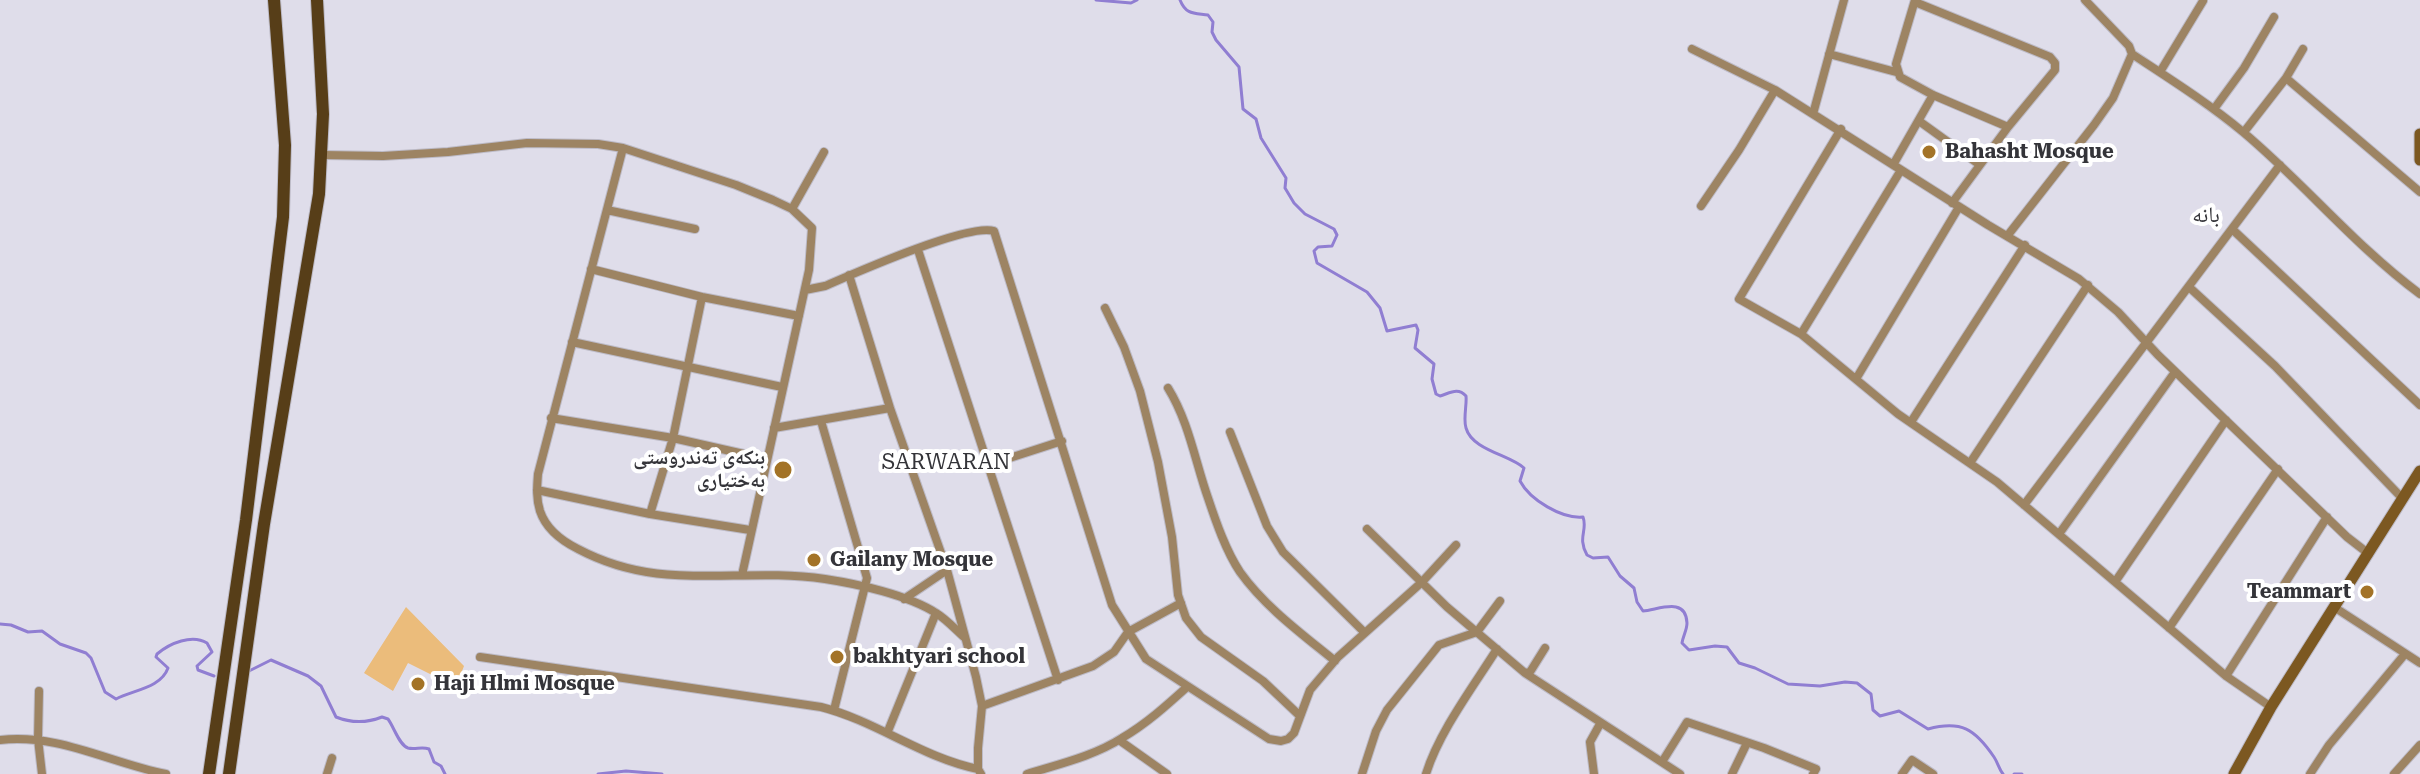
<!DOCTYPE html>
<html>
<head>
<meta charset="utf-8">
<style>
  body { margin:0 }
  canvas { display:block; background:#dfddea }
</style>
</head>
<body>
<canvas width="2420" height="774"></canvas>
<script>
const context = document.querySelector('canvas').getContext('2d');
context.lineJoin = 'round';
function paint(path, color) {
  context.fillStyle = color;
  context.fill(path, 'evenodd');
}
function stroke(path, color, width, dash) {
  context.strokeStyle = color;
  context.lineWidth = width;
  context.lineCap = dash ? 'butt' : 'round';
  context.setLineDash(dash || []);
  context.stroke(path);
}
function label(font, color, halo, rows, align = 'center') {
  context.font = font + ' "Roboto Serif","Noto Naskh Arabic",serif';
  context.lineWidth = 8;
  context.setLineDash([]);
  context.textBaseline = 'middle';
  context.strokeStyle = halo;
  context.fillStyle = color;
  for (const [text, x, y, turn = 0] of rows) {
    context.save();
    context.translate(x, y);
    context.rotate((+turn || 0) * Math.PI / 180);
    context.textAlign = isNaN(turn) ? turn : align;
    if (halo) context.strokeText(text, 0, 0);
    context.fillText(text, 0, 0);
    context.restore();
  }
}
paint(new Path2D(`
  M 406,607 L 464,666 L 456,687 L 408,663 L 393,691 L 364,673 Z`), '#ebbc7b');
stroke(new Path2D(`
  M 1096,0 L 1131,3 L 1137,0
  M 1180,0 C 1186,15 1194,13 1208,15 L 1213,22 L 1212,32 L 1216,40 L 1239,67 L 1243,109 L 1256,119 L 1261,138 L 1286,178 L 1285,188 L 1294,203 L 1305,214 L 1334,229 L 1337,235 L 1332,246 L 1318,247 L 1314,251 L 1317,263 L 1367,292 L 1380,308 L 1387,331 L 1416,325 L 1418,330 L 1415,348 L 1434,364 L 1432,379 L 1436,394 L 1440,396 C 1450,393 1458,387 1466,396 C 1467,405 1463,419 1466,428 C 1472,450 1510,455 1524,468 L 1520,481 C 1530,500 1562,519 1583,517 C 1588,530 1577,537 1587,555 L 1593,558 L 1608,557 L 1620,576 L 1634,588 L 1637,602 L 1643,611 C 1658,610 1686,596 1687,623 C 1687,630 1683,636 1682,643 L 1689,650 L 1715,646 L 1727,647 L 1739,663 L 1755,668 L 1788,684 L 1820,686 L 1845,682 L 1857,683 L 1871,694 L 1873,710 L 1880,716 L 1899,711 L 1928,729 C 1961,720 1975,729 1994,757 C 1998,763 1999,769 2003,774
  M 0,624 L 11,625 L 28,632 L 42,631 L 60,644 L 86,653 L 91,658 L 105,692 L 116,699 C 133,690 161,688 168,668 L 156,657 L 157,654 C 170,643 192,634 207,643 L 212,652 L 197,666 L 198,670 L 214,676
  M 249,671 L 271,660 L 308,676 L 321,686 L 336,717 C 351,723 367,723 382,717 L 388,719 C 394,727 399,745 408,748 C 416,750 421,746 429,749 L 434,762 L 441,766 L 445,774
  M 598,774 L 626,771 L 662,774
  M 2014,774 L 2022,774`), '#907ed2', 3);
const street = new Path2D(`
  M 1915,0 L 1896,64 L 1900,77 L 1933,95 L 2008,127
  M 2085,0 L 2129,46 L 2132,54 C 2170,79 2208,103 2243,132 C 2304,183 2355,246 2420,294
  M 1915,2 L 2050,57 L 2055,63 L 2055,70 L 2008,127 L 1952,203
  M 1692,49 L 1775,90 L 1988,225 L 2079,279 L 2118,312 L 2158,355 L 2347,537 L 2369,554
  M 1829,54 L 1896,72
  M 2160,72 L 2203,1
  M 2286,78 L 2420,192
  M 2214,109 L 2244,68 L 2274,17
  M 1813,114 L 1844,0
  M 1919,121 L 1980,165
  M 1841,129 L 1739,299 L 1801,334 L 1898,414 L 1997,482 L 2226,676 L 2271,707
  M 2244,132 L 2286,78 L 2303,49
  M 623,148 L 538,474 C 537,487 536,498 540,511 C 546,529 562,541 578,549 C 663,594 736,566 825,579 C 858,584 908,595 936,613 C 946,619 955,629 964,637
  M 322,155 L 383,156 L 448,152 L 527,143 L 598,144 L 623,148 L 736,185 L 773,200 L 792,209 L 812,228 L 809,270 L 742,575
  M 1893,165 L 1933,95
  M 1701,206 L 1739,150 L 1775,90
  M 792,209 L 824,152
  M 607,210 L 695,229
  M 2232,229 L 2420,405
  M 2008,235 L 2094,125 L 2113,98 L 2132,54
  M 918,250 L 1058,680
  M 591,269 L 702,297 L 799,316
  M 849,275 L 890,408 L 947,570 L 976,677 L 982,706 L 978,748 L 978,769 L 981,774
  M 2189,287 L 2275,366 L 2403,499
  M 805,290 L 825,286 C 855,273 968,223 994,231 L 1112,605 L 1146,659 L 1269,739 L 1281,741 L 1288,739 L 1294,733 L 1310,690 L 1338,657 L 1422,582 L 1456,545
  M 1105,308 L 1124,347 L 1140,391 L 1158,462 L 1172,537 L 1178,595 L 1186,618 L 1201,637 L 1263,681 L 1300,716
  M 1801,334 L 1901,170
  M 572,342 L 782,387
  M 1856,379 L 1959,207
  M 1168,388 C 1189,422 1195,461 1208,498 C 1216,522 1226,551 1240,572 C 1265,607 1302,634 1335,661
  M 551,418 L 673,438 L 766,459
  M 821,421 L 867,578 L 834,710
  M 1911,422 L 2025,245
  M 774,428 L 890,408
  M 1230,432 L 1267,526 L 1283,552 L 1364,632
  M 1970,463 L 2088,285
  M 988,465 L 1062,441
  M 537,490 L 650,514 L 750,530
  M 2024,505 L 2280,165
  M 650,514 L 673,438 L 702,297
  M 1367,529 L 1447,607 L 1525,673 L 1530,672 L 1545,648
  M 2059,534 L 2175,372
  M 2115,582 L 2226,420
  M 904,599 L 947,570
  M 2334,607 L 2420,663
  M 2169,628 L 2278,469
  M 480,657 L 821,707 C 876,721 923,758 978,769
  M 1525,673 L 1680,774
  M 2226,676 L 2327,517
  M 39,691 L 38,739 L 42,774
  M 982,706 L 1093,666 L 1114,652 L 1128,632 L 1181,603
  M 888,731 L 936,613
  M 0,740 C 58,733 110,763 166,774
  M 1119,740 L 1167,774
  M 1662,762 L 1687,722 L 1764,748 L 1816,769 L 1813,774
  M 327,774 L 332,758
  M 1027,774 C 1059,764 1094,756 1122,738 C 1146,724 1166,706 1187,687
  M 1362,774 L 1376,731 L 1387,710 L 1439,645 L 1477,632 L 1500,601
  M 1426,774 C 1439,732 1473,687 1497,649
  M 1594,774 L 1590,742 L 1600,724
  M 1732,774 L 1747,743
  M 1902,774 L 1912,760 L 1933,774
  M 2310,774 L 2329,745 L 2405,654
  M 2394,774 L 2420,745`);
const secondary = new Path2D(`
  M 2420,134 L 2420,160
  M 2234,774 L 2271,707 L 2420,471`);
const primary = new Path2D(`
  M 209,774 L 246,520 L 283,217 L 285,145 L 274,0
  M 229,774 L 264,524 L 319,194 L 323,114 L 317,0`);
stroke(street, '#bdbbc7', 10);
stroke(secondary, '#bdbbc7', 13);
stroke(primary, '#bdbbc7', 14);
stroke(street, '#9d8463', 8);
stroke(secondary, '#7c5821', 11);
stroke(primary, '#573e18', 12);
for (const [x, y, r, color] of [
  [1929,152,8,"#a37327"],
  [783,470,10,"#a37327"],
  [814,560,8,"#a37327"],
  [2367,592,8,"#a37327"],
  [837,657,8,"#a37327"],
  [418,684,8,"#a37327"]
]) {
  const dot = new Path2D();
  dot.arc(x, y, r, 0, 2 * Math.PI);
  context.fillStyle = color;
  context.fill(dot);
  stroke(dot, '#fff', 3);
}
label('bold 20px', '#343439', '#fff', [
  ["Bahasht Mosque",1945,152],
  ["بنکەی تەندروستی",765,458,"right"],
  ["بەختیاری",765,481,"right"],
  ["Gailany Mosque",830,560],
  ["Teammart",2351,592,"right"],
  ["bakhtyari school",853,657],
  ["Haji Hlmi Mosque",434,684]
], 'left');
label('22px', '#343439', '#fff', [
  ["بانە",2206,216],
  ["SARWARAN",946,463]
]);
</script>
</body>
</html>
